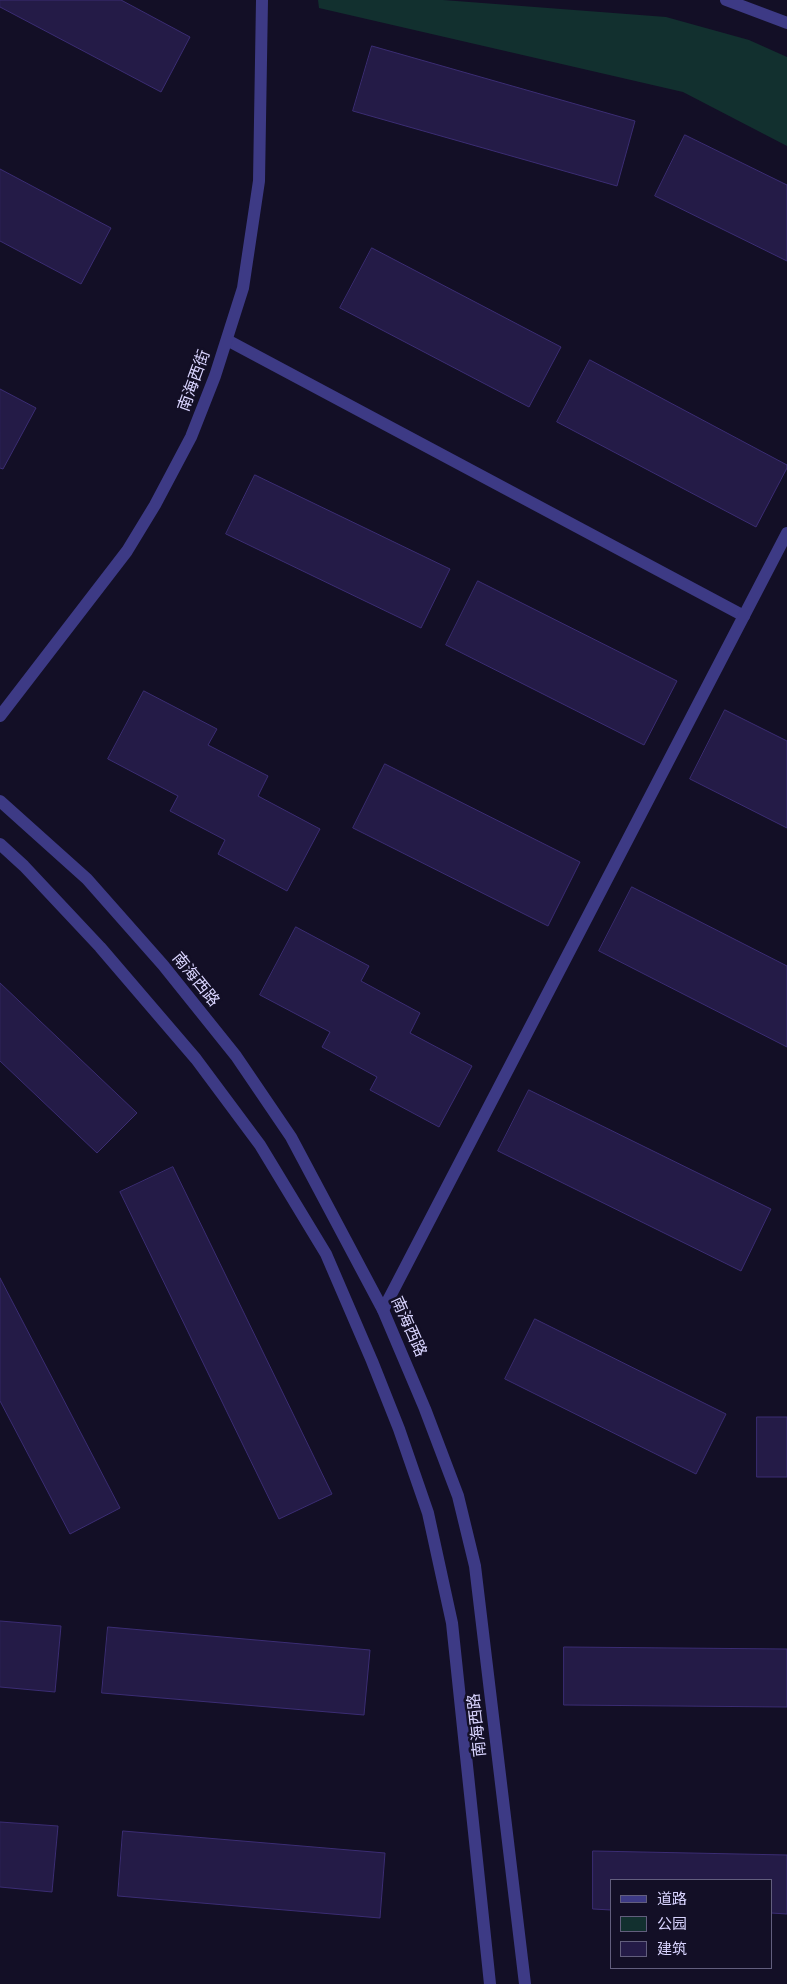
<!DOCTYPE html>
<html>
<head>
<meta charset="utf-8">
<style>
  body { margin:0 }
  #map { position:relative; width:787px; height:1984px; overflow:hidden; background:#130f26; font-family:Poppins,"Noto Sans SC",sans-serif }
  canvas { display:block }
  .legend { position:absolute; left:610px; top:1879px; width:162px; height:90px; box-sizing:border-box; background:#130f26; border:1px solid #625e7d; margin:0; padding:6px 9px; list-style:none; font-size:15px; color:#d9d4ff }
  .legend li { display:flex; align-items:center; gap:10px; height:25px }
  .legend b { width:25px; border:1px solid #625e7d }
</style>
</head>
<body>
<div id="map">
<canvas width="787" height="1984"></canvas>
<ul class="legend">
<li><b style="height:6px;background:#3d3a85"></b>道路</li>
<li><b style="height:14px;background:#12302f"></b>公园</li>
<li><b style="height:14px;background:#241b47"></b>建筑</li>
</ul>
</div>
<script>
const context = document.querySelector('canvas').getContext('2d');
context.lineJoin = 'round';
function paint(path, color) {
  context.fillStyle = color;
  context.fill(path, 'evenodd');
}
function stroke(path, color, width, dash) {
  context.strokeStyle = color;
  context.lineWidth = width;
  context.lineCap = dash ? 'butt' : 'round';
  context.setLineDash(dash || []);
  context.stroke(path);
}
function label(font, color, halo, rows, align = 'center') {
  context.font = font + ' Poppins,"Noto Sans SC",sans-serif';
  context.lineWidth = 5;
  context.setLineDash([]);
  context.textBaseline = 'middle';
  context.strokeStyle = halo;
  context.fillStyle = color;
  for (const [text, x, y, turn = 0] of rows) {
    context.save();
    context.translate(x, y);
    context.rotate((+turn || 0) * Math.PI / 180);
    context.textAlign = isNaN(turn) ? turn : align;
    if (halo) context.strokeText(text, 0, 0);
    context.fillText(text, 0, 0);
    context.restore();
  }
}
paint(new Path2D(`
  M 318,0 L 443,0 L 666,17 L 749,40 L 787,57 L 787,146 L 683,92 L 319,8 Z`), '#12302f');
const building = new Path2D(`
  M 0,0 L 121,0 L 190,37 L 161,92 L 0,7 Z
  M 372,46 L 635,121 L 617,186 L 353,111 Z
  M 685,135 L 787,185 L 787,261 L 655,196 Z
  M 0,169 L 111,228 L 81,284 L 0,241 Z
  M 372,248 L 561,347 L 529,407 L 340,308 Z
  M 590,360 L 787,465 L 787,468 L 756,527 L 557,422 Z
  M 0,389 L 36,408 L 3,469 L 0,468 Z
  M 255,475 L 450,569 L 421,628 L 226,534 Z
  M 478,581 L 677,681 L 644,745 L 446,645 Z
  M 144,691 L 217,729 L 208,745 L 268,776 L 258,796 L 320,829 L 287,891 L 218,854 L 225,840 L 170,811 L 178,796 L 108,759 Z
  M 725,710 L 787,741 L 787,828 L 690,779 Z
  M 385,764 L 580,862 L 548,926 L 353,828 Z
  M 632,887 L 787,966 L 787,1047 L 599,951 Z
  M 296,927 L 369,966 L 361,981 L 420,1013 L 410,1033 L 472,1066 L 439,1127 L 370,1090 L 377,1077 L 322,1047 L 330,1032 L 260,995 Z
  M 0,983 L 137,1113 L 97,1153 L 0,1061 Z
  M 529,1090 L 771,1209 L 741,1271 L 498,1151 Z
  M 173,1167 L 332,1494 L 279,1519 L 120,1192 Z
  M 0,1278 L 120,1508 L 70,1534 L 0,1401 Z
  M 535,1319 L 726,1414 L 696,1474 L 505,1379 Z
  M 757,1417 L 787,1417 L 787,1477 L 757,1477 Z
  M 0,1621 L 61,1626 L 55,1692 L 0,1687 Z
  M 108,1627 L 370,1650 L 364,1715 L 102,1693 Z
  M 564,1647 L 787,1649 L 787,1707 L 564,1705 Z
  M 0,1822 L 58,1826 L 52,1892 L 0,1887 Z
  M 123,1831 L 385,1853 L 380,1918 L 118,1896 Z
  M 593,1851 L 787,1855 L 787,1914 L 771,1913 L 771,1880 L 611,1880 L 611,1910 L 593,1909 Z`);
paint(building, '#241b47');
stroke(building, '#3b2d73', 1);
stroke(new Path2D(`
  M 227,340 L 744,616`), '#3d3a85', 12);
stroke(new Path2D(`
  M 726,0 L 787,23
  M 0,716 L 127,551 L 155,505 L 191,437 L 215,376 L 243,288 L 259,181 L 262,0
  M 383,1310 L 787,533`), '#3d3a85', 12);
stroke(new Path2D(`
  M 0,801 L 87,879 L 163,965 L 236,1056 L 291,1137 L 383,1310 L 425,1409 L 458,1496 L 475,1566 L 525,1984
  M 0,844 L 24,866 L 100,947 L 196,1059 L 260,1145 L 326,1254 L 372,1361 L 399,1429 L 428,1513 L 452,1623 L 490,1984`), '#3d3a85', 12);
label('16px', '#d9d4ff', '#130f26', [
  ["南海西街",195,381,-70],
  ["南海西路",195,980,51],
  ["南海西路",408,1327,66],
  ["南海西路",478,1725,-96]
]);
</script>
</body>
</html>
